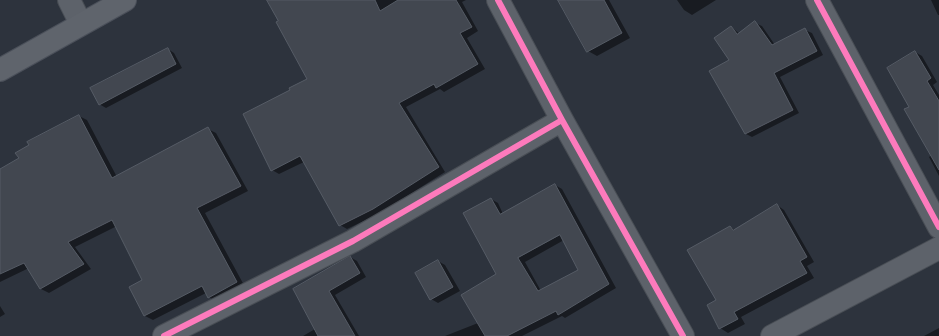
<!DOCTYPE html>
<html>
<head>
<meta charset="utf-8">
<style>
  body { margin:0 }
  canvas { display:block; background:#2d333d }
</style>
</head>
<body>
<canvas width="939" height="336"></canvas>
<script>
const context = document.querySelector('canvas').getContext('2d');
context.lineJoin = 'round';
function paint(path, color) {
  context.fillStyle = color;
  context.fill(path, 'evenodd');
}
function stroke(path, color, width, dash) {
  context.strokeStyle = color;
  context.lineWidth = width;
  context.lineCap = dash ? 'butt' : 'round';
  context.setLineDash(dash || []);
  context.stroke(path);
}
paint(new Path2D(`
  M 269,0 L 466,0 L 462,2 L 478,31 L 467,38 L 485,69 L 444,92 L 440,89 L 406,107 L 445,172 L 380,213 L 347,229 L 340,225 L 304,162 L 279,174 L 272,170 L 291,91 L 308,80 Z
  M 560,0 L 609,0 L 630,38 L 597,56 L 588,51 Z
  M 677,0 L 716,0 L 692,15 L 684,10 Z
  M 931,0 L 939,0 L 939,15 L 938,15 Z
  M 755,23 L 762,26 L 775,45 L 805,30 L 812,33 L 823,55 L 780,77 L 799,113 L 752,137 L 746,134 L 731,60 L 731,27 L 740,34 Z
  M 168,49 L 174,53 L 182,68 L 106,108 L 99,104 Z
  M 915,52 L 922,56 L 937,82 L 933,85 L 939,95 L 939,176 L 929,157 L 932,155 L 910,107 Z
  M 79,116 L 87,120 L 117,177 L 208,129 L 216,133 L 248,191 L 205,213 L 245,287 L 217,302 L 209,297 L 206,293 L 153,320 L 145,316 L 143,280 L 117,226 L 75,247 L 91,269 L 49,293 L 41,289 L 29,268 L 0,282 L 0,170 L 20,158 Z
  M 555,185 L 562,189 L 616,288 L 565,318 L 562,316 L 522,336 L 445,336 L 478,323 L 497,275 L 491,199 L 498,203 L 503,214 ZM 564,240 L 580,270 L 541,291 L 525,262 Z
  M 777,205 L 784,210 L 814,262 L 807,266 L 814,278 L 741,317 L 745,324 L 728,333 L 720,328 L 717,301 L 730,227 L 735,230 Z
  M 350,257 L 357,261 L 366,277 L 335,295 L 359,336 L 303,336 L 315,329 L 294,289 Z
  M 438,261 L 445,265 L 460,291 L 438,303 L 431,299 Z
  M 0,306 L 5,314 L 0,317 Z
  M 939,328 L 939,336 L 924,336 Z`), '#0007');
const building = new Path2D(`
  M 267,0 L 375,0 L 380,11 L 398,0 L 456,0 L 472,27 L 460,33 L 478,64 L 436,88 L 434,84 L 399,103 L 439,167 L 373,209 L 339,226 L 300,156 L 271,171 L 243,114 L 290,90 L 289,88 L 307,79 L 276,22 L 278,21 Z
  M 558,0 L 604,0 L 622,33 L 587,52 Z
  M 755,21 L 772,45 L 805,28 L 817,51 L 774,73 L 793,110 L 745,134 L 709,71 L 729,60 L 714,38 L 731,26 L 737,34 Z
  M 168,48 L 176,64 L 99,105 L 90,88 Z
  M 915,51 L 931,78 L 927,81 L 939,101 L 939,170 L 904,109 L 909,107 L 887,68 Z
  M 79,115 L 112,178 L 208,127 L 241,186 L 197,208 L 237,282 L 208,298 L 202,286 L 144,316 L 129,287 L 142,280 L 112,220 L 68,242 L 84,264 L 40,289 L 24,263 L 0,274 L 0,169 L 19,158 L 15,153 L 29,145 L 27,142 Z
  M 555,184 L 609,284 L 558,315 L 556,311 L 507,336 L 485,336 L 461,295 L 496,274 L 463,213 L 491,198 L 500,214 ZM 560,235 L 578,270 L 538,291 L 518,258 Z
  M 777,204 L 807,257 L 800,261 L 807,273 L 734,312 L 738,319 L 719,329 L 707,305 L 716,300 L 687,250 L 730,226 L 733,230 Z
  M 350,256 L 360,273 L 329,291 L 355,336 L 318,336 L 293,289 Z
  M 438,260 L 453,287 L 430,300 L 415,273 Z`);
paint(building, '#424750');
stroke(building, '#555b65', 1);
const minor = new Path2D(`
  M 69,0 L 81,24
  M 498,0 L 562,120 L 683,336
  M 817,0 L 939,227
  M 164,336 L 353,241 L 562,120
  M 772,336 L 939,248`);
const major = new Path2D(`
  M 0,70 L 125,0`);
stroke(minor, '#494e55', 24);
stroke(major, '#4b505a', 24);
stroke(minor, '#5d626a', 22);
stroke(major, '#5f646c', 22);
stroke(new Path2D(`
  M 498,0 L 562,120 L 683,336
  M 817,0 L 939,227
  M 164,336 L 353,241 L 562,120`), '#fd7abc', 6);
</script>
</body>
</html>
